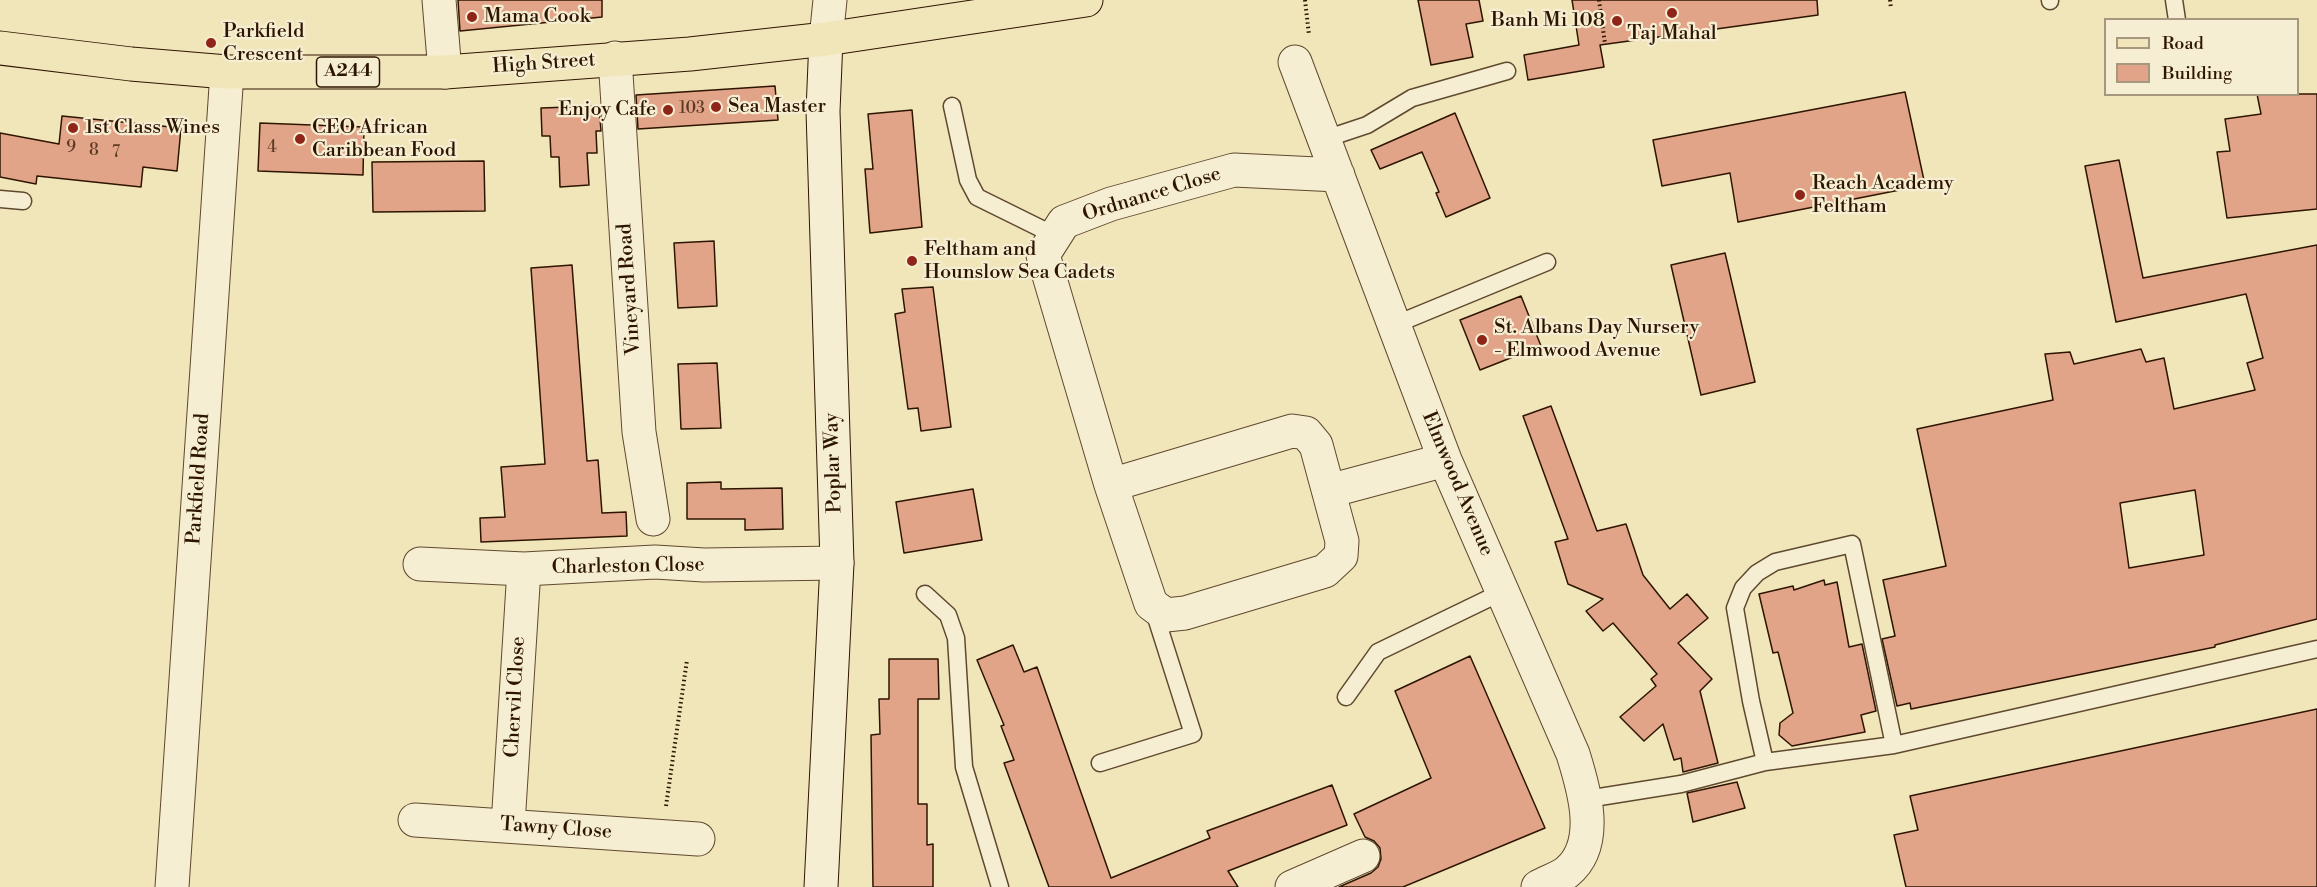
<!DOCTYPE html>
<html>
<head>
<meta charset="utf-8">
<style>
  body { margin:0 }
  #map { position:relative; width:2317px; height:887px; overflow:hidden; background:#f1e5ba; font-family:"Libre Bodoni",serif }
  canvas { display:block }
  .legend { position:absolute; left:2104px; top:18px; width:195px; height:78px; box-sizing:border-box; background:#f6eed2; border:2px solid #a6977e; margin:0; padding:8px 10px; list-style:none; font-size:18px; color:#2e1500 }
  .legend li { display:flex; align-items:center; gap:12px; height:30px }
  .legend b { width:30px; border:2px solid #a6977e }
</style>
</head>
<body>
<div id="map">
<canvas width="2317" height="887"></canvas>
<ul class="legend">
<li><b style="height:8px;background:#f1e5ba"></b>Road</li>
<li><b style="height:16px;background:#e1a488"></b>Building</li>
</ul>
</div>
<script>
const context = document.querySelector('canvas').getContext('2d');
context.lineJoin = 'round';
function paint(path, color) {
  context.fillStyle = color;
  context.fill(path, 'evenodd');
}
function stroke(path, color, width, dash) {
  context.strokeStyle = color;
  context.lineWidth = width;
  context.lineCap = dash ? 'butt' : 'round';
  context.setLineDash(dash || []);
  context.stroke(path);
}
function label(font, color, halo, rows, align = 'center') {
  context.font = font + ' "Libre Bodoni",serif';
  context.lineWidth = 4.5;
  context.setLineDash([]);
  context.textBaseline = 'middle';
  context.strokeStyle = halo;
  context.fillStyle = color;
  for (const [text, x, y, turn = 0] of rows) {
    context.save();
    context.translate(x, y);
    context.rotate((+turn || 0) * Math.PI / 180);
    context.textAlign = isNaN(turn) ? turn : align;
    if (halo) context.strokeText(text, 0, 0);
    context.fillText(text, 0, 0);
    context.restore();
  }
}
const building = new Path2D(`
  M 458,0 L 602,0 L 602,17 L 460,31 Z
  M 1418,0 L 1479,0 L 1483,21 L 1466,24 L 1473,57 L 1431,65 Z
  M 1572,0 L 1817,0 L 1818,15 L 1600,45 L 1604,67 L 1528,80 L 1524,55 L 1579,45 Z
  M 775,86 L 778,120 L 638,129 L 636,95 Z
  M 1905,92 L 1925,185 L 1738,222 L 1730,173 L 1662,186 L 1653,140 Z
  M 2257,94 L 2317,94 L 2317,209 L 2227,218 L 2217,152 L 2230,151 L 2225,119 L 2261,114 Z
  M 599,106 L 601,131 L 596,131 L 597,153 L 587,153 L 589,185 L 560,187 L 559,157 L 551,157 L 550,136 L 542,136 L 541,108 Z
  M 912,110 L 922,227 L 870,233 L 865,169 L 873,169 L 868,114 Z
  M 1455,113 L 1490,198 L 1446,217 L 1436,193 L 1439,192 L 1422,152 L 1380,169 L 1371,150 Z
  M 62,116 L 181,128 L 177,171 L 143,167 L 141,187 L 37,176 L 36,184 L 0,177 L 0,133 L 59,144 Z
  M 260,123 L 364,127 L 363,175 L 258,171 Z
  M 2119,160 L 2143,278 L 2317,245 L 2317,619 L 2215,645 L 2215,647 L 1911,709 L 1910,703 L 1897,706 L 1882,639 L 1895,636 L 1883,580 L 1946,566 L 1917,429 L 2053,400 L 2045,354 L 2070,352 L 2074,364 L 2141,349 L 2146,362 L 2164,358 L 2174,409 L 2255,390 L 2247,363 L 2263,358 L 2246,294 L 2116,322 L 2085,166 ZM 2195,490 L 2204,555 L 2129,568 L 2120,503 Z
  M 484,161 L 485,211 L 373,212 L 372,162 Z
  M 714,241 L 717,306 L 678,308 L 674,243 Z
  M 1725,253 L 1755,382 L 1701,395 L 1671,265 Z
  M 572,265 L 587,461 L 598,460 L 602,513 L 626,512 L 627,536 L 481,542 L 480,518 L 505,517 L 501,467 L 545,464 L 531,268 Z
  M 933,287 L 951,427 L 921,431 L 918,408 L 908,409 L 895,314 L 905,312 L 902,289 Z
  M 1521,296 L 1541,346 L 1480,370 L 1460,320 Z
  M 717,363 L 721,428 L 681,429 L 678,364 Z
  M 1551,406 L 1597,531 L 1626,524 L 1643,575 L 1670,609 L 1687,594 L 1708,618 L 1678,643 L 1712,679 L 1700,691 L 1718,763 L 1683,772 L 1681,758 L 1674,760 L 1663,724 L 1644,741 L 1620,717 L 1656,686 L 1651,679 L 1657,674 L 1613,623 L 1603,631 L 1586,611 L 1603,599 L 1568,584 L 1555,542 L 1568,539 L 1523,416 Z
  M 721,482 L 721,489 L 782,488 L 783,529 L 745,530 L 745,519 L 687,519 L 687,483 Z
  M 973,489 L 982,540 L 904,553 L 896,502 Z
  M 1824,580 L 1825,585 L 1837,582 L 1849,647 L 1862,644 L 1876,711 L 1861,715 L 1865,732 L 1792,746 L 1779,735 L 1780,723 L 1793,713 L 1778,652 L 1773,653 L 1759,594 L 1793,586 L 1794,590 Z
  M 1013,645 L 1024,672 L 1037,667 L 1111,878 L 1210,838 L 1207,831 L 1332,785 L 1347,825 L 1228,871 L 1238,887 L 1049,887 L 1004,763 L 1014,760 L 1001,726 L 1004,725 L 977,660 Z
  M 1470,656 L 1545,828 L 1403,887 L 1339,887 L 1371,873 L 1378,867 L 1381,859 L 1380,848 L 1374,841 L 1365,837 L 1354,814 L 1431,778 L 1395,691 Z
  M 889,659 L 938,659 L 939,699 L 918,699 L 918,804 L 927,804 L 927,845 L 933,844 L 933,887 L 873,887 L 871,735 L 880,734 L 879,699 L 889,699 Z
  M 2317,709 L 2317,887 L 1906,887 L 1894,835 L 1918,830 L 1910,796 Z
  M 1737,782 L 1745,808 L 1693,822 L 1687,793 Z`);
paint(building, '#e1a488');
stroke(building, '#2e1500', 1.5);
const lane = new Path2D(`
  M 2050,0 L 2050,1
  M 2174,0 L 2177,20
  M 952,106 L 968,180 L 977,197 L 1056,236
  M 1325,139 L 1367,125 L 1412,98 L 1507,71
  M 0,199 L 23,201
  M 1394,325 L 1547,262
  M 925,594 L 948,615 L 956,638 L 964,767 L 1000,887
  M 1346,697 L 1378,652 L 1502,592
  M 1765,762 L 1751,701 L 1735,608 L 1743,588 L 1757,573 L 1775,562 L 1852,544 L 1894,745
  M 1100,763 L 1193,734 L 1153,608
  M 1587,799 L 1681,784 L 1765,762 L 1894,745 L 2317,649`);
const street = new Path2D(`
  M 439,0 L 445,72
  M 826,39 L 830,0
  M 615,58 L 639,432 L 653,519
  M 1295,62 L 1445,460 L 1573,754 C 1584,789 1601,844 1567,872 C 1559,878 1547,882 1538,887
  M 1292,431 L 1306,433 L 1316,445 L 1342,541 L 1341,556 L 1325,571 L 1185,613 L 1166,615 L 1151,604 L 1111,485 Z
  M 1111,485 L 1043,255 L 1064,222 L 1111,204 L 1234,170 L 1338,175
  M 1329,491 L 1445,460
  M 420,564 L 524,569 L 655,562 L 704,565 L 837,563
  M 415,820 L 698,839
  M 508,825 L 524,569
  M 172,887 L 227,72
  M 1292,887 L 1363,856`);
const secondary = new Path2D(`
  M 821,887 L 837,563 L 823,111 L 826,39`);
const primary = new Path2D(`
  M 0,48 L 131,64 L 227,72 L 445,72 L 690,54 L 826,39 L 1086,0`);
stroke(lane, '#5f492e', 19);
stroke(street, '#5f492e', 35);
stroke(secondary, '#2e1500', 35);
stroke(primary, '#2e1500', 35);
stroke(new Path2D(`
  M 1305,0 L 1309,35
  M 1599,0 L 1605,44
  M 1890,0 L 1891,8
  M 666,806 L 687,660`), '#2e1500', 4, [1.5, 3]);
stroke(lane, '#f6eed2', 16);
stroke(street, '#f6eed2', 33);
stroke(secondary, '#f6eed2', 33);
stroke(primary, '#f1e5ba', 33);
for (const [x, y, r, color] of [
  [1672,13,6,"#8f2418"],
  [472,17,6,"#8f2418"],
  [1617,21,6,"#8f2418"],
  [211,43,6,"#8f2418"],
  [716,107,6,"#8f2418"],
  [668,110,6,"#8f2418"],
  [73,128,6,"#8f2418"],
  [300,139,6,"#8f2418"],
  [1800,195,6,"#8f2418"],
  [912,261,6,"#8f2418"],
  [1482,340,6,"#8f2418"]
]) {
  const dot = new Path2D();
  dot.arc(x, y, r, 0, 2 * Math.PI);
  context.fillStyle = color;
  context.fill(dot);
  stroke(dot, '#f6eed2', 2);
}
label('16px', '#5b3922', null, [
  ["103",692,109],
  ["9",71,148],
  ["4",272,148],
  ["8",94,151],
  ["7",116,153]
]);
for (const [x, y, w] of [
  [348,72,63]
]) {
  const box = new Path2D();
  box.roundRect(x - w / 2, y - 15, w, 30, 4.5);
  context.fillStyle = '#f6eed2';
  context.fill(box);
  stroke(box, '#2e1500', 1.5);
}
label('bold 18px', '#2e1500', null, [
  ["A244",348,72]
]);
label('20px', '#2e1500', '#f6eed2', [
  ["Mama Cook",484,17],
  ["Banh Mi 108",1605,21,"right"],
  ["Parkfield",223,32],
  ["Crescent",223,55],
  ["Taj Mahal",1672,34,"center"],
  ["Sea Master",728,107],
  ["Enjoy Cafe",656,110,"right"],
  ["1st Class Wines",85,128],
  ["CEO African",312,128],
  ["Caribbean Food",312,151],
  ["Reach Academy",1812,184],
  ["Feltham",1812,207],
  ["Feltham and",924,250],
  ["Hounslow Sea Cadets",924,273],
  ["St. Albans Day Nursery",1494,328],
  ["- Elmwood Avenue",1494,351]
], 'left');
label('20px', '#2e1500', '#f6eed2', [
  ["High Street",544,64,-4],
  ["Ordnance Close",1152,195,-17],
  ["Vineyard Road",630,289,-94],
  ["Poplar Way",834,463,-92],
  ["Parkfield Road",199,479,-86],
  ["Elmwood Avenue",1457,484,67],
  ["Charleston Close",628,567,-1],
  ["Chervil Close",516,697,-87],
  ["Tawny Close",556,829,4]
]);
</script>
</body>
</html>
